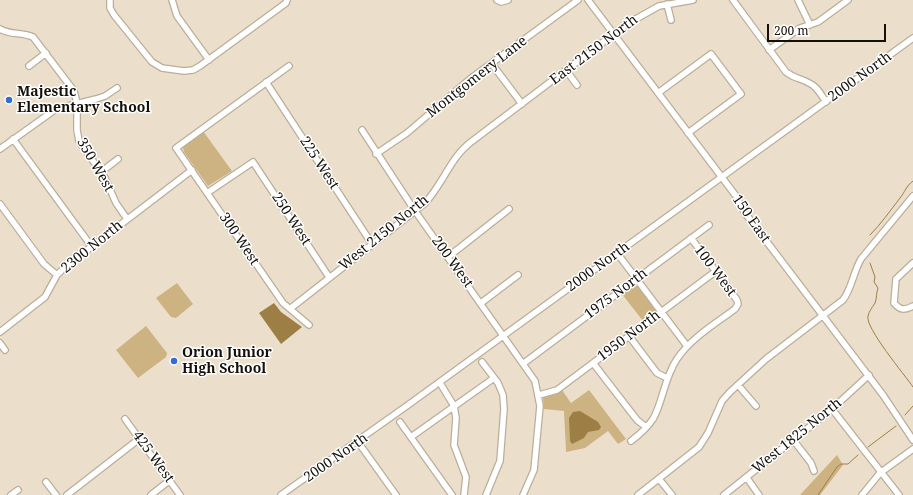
<!DOCTYPE html>
<html>
<head>
<meta charset="utf-8">
<style>
  body { margin:0 }
  #map { position:relative; width:913px; height:495px; overflow:hidden; background:#ebdfcb; font-family:"Noto Serif",serif }
  canvas { display:block }
  .scale { position:absolute; left:767px; top:24px; width:119px; height:18px; box-sizing:border-box; border:2px solid #141009; border-top:0; padding-left:5px; font-size:12px; line-height:14px; white-space:nowrap; color:#141009; -webkit-text-stroke:3px #fff; paint-order:stroke }
</style>
</head>
<body>
<div id="map">
<canvas width="913" height="495"></canvas>
<div class="scale">200 m</div>
</div>
<script>
const context = document.querySelector('canvas').getContext('2d');
context.lineJoin = 'round';
function paint(path, color) {
  context.fillStyle = color;
  context.fill(path, 'evenodd');
}
function stroke(path, color, width, dash) {
  context.strokeStyle = color;
  context.lineWidth = width;
  context.lineCap = dash ? 'butt' : 'round';
  context.setLineDash(dash || []);
  context.stroke(path);
}
function label(font, color, halo, rows, align = 'center') {
  context.font = font + ' "Noto Serif",serif';
  context.lineWidth = 3;
  context.setLineDash([]);
  context.textBaseline = 'middle';
  context.strokeStyle = halo;
  context.fillStyle = color;
  for (const [text, x, y, turn = 0] of rows) {
    context.save();
    context.translate(x, y);
    context.rotate((+turn || 0) * Math.PI / 180);
    context.textAlign = isNaN(turn) ? turn : align;
    if (halo) context.strokeText(text, 0, 0);
    context.fillText(text, 0, 0);
    context.restore();
  }
}
paint(new Path2D(`
  M 203,131 L 232,171 L 208,186 L 184,152 L 183,148 L 186,143 Z
  M 177,283 L 193,304 L 176,318 L 171,317 L 156,298 Z
  M 634,285 L 637,285 L 655,310 L 655,313 L 643,321 L 622,294 Z
  M 146,326 L 167,353 L 166,357 L 138,378 L 116,350 Z
  M 562,390 L 571,403 L 589,390 L 626,439 L 618,444 L 608,431 L 585,448 L 566,452 L 564,411 L 544,409 L 543,397 L 556,394 Z
  M 837,455 L 843,465 L 820,495 L 800,495 Z`), '#cdb282');
paint(new Path2D(`
  M 274,303 L 281,312 L 302,327 L 281,344 L 259,313 Z
  M 580,411 L 598,422 L 601,427 L 599,430 L 588,432 L 584,438 L 572,444 L 570,441 L 569,418 L 573,412 Z`), '#9d7e45');
stroke(new Path2D(`
  M 870,235 C 881,224 890,211 900,198 C 905,192 906,186 913,181
  M 870,263 L 875,277 L 874,282 L 878,288 C 876,293 877,299 875,303 C 872,308 869,311 868,316 C 865,328 905,375 913,387
  M 905,415 L 913,406
  M 868,447 L 896,426
  M 818,495 L 837,467 L 841,464 L 848,464 L 858,455`), '#9d7e45', 1);
const minor = new Path2D(`
  M 110,0 L 110,8 L 114,15 L 152,62 L 162,68 L 184,71 L 193,70 L 200,66 L 286,3 L 287,0
  M 172,0 L 177,16 L 209,60
  M 497,0 L 501,2 L 508,0
  M 588,0 L 736,196 L 745,213 L 883,395 L 913,440
  M 733,0 L 786,72 C 795,79 801,78 809,83 C 817,86 821,95 826,102
  M 798,0 L 810,25
  M 667,4 L 671,20
  M 0,29 C 10,35 22,32 33,37 L 74,91 L 77,103 L 77,130 L 79,141 L 105,178 L 116,203 L 127,219
  M 769,50 L 800,28 L 818,22 L 848,0
  M 492,64 L 522,104
  M 29,66 L 46,53
  M 289,66 L 176,148 L 283,303 L 309,325
  M 566,70 L 577,85
  M 266,82 L 372,244
  M 658,93 L 711,54 L 741,94 L 688,133
  M 362,130 L 415,211 L 535,381 L 540,406 L 534,470 L 523,495
  M 13,139 L 92,247
  M 0,149 L 56,109 L 96,99 L 105,96 L 117,88
  M 376,154 L 407,133 L 470,79 L 578,0
  M 101,172 L 118,159
  M 207,193 L 253,162 L 329,277
  M 0,204 L 44,264 L 57,275
  M 617,253 L 687,346
  M 448,257 L 509,209
  M 913,263 L 896,279 L 894,303 C 901,311 905,310 913,306
  M 481,303 L 518,275
  M 291,308 L 425,203 C 443,184 450,158 471,142 L 627,24 L 659,6 L 693,0
  M 0,332 L 45,297 L 57,275 L 65,267 L 192,170
  M 629,336 L 657,373 L 667,378
  M 0,343 L 5,350
  M 482,362 L 498,383 L 503,395 L 504,409 L 500,461 L 486,495
  M 524,363 L 709,225
  M 593,363 L 637,420 L 646,427
  M 440,383 L 454,406 L 456,418 L 454,445 L 466,477 L 464,495
  M 738,385 L 756,406
  M 539,395 L 557,390 L 716,271
  M 832,409 L 899,495
  M 125,419 L 180,495
  M 400,422 L 452,495
  M 411,437 L 494,378
  M 631,441 C 639,435 647,428 653,419 C 663,402 664,378 677,359 C 691,338 715,324 735,309 L 738,304 L 737,300 L 691,238
  M 794,441 L 811,463 L 814,471
  M 358,442 L 396,495
  M 747,478 L 759,495
  M 659,479 L 672,495
  M 46,482 L 56,495
  M 11,495 L 18,490
  M 67,495 L 139,439
  M 151,495 L 170,480
  M 281,495 L 408,405 L 913,38
  M 638,495 L 699,447 L 708,433 L 722,401 L 730,392 L 766,359 L 843,300 C 852,288 853,273 861,259 L 913,196
  M 724,495 L 832,409 L 869,375
  M 862,495 L 880,473 L 913,449`);
stroke(minor, '#baae9b', 8);
stroke(minor, '#fff', 5.5);
for (const [x, y, r, color] of [
  [9,100,4,"#306ddb"],
  [174,361,4,"#306ddb"]
]) {
  const dot = new Path2D();
  dot.arc(x, y, r, 0, 2 * Math.PI);
  context.fillStyle = color;
  context.fill(dot);
  stroke(dot, '#fff', 1.5);
}
label('14px', '#141009', '#fff', [
  ["East 2150 North",594,50,-37],
  ["Montgomery Lane",477,77,-38],
  ["2000 North",860,77,-36],
  ["225 West",319,163,57],
  ["350 West",95,165,60],
  ["250 West",291,219,57],
  ["150 East",751,219,55],
  ["West 2150 North",384,233,-39],
  ["300 West",239,239,56],
  ["2300 North",92,247,-39],
  ["200 West",452,262,54],
  ["2000 North",598,267,-36],
  ["100 West",715,271,53],
  ["1975 North",616,294,-37],
  ["1950 North",629,336,-37],
  ["West 1825 North",797,436,-39],
  ["425 West",153,457,54],
  ["2000 North",336,458,-35]
]);
label('bold 14px', '#141009', '#fff', [
  ["Majestic",17,92],
  ["Elementary School",17,108],
  ["Orion Junior",182,353],
  ["High School",182,369]
], 'left');
</script>
</body>
</html>
